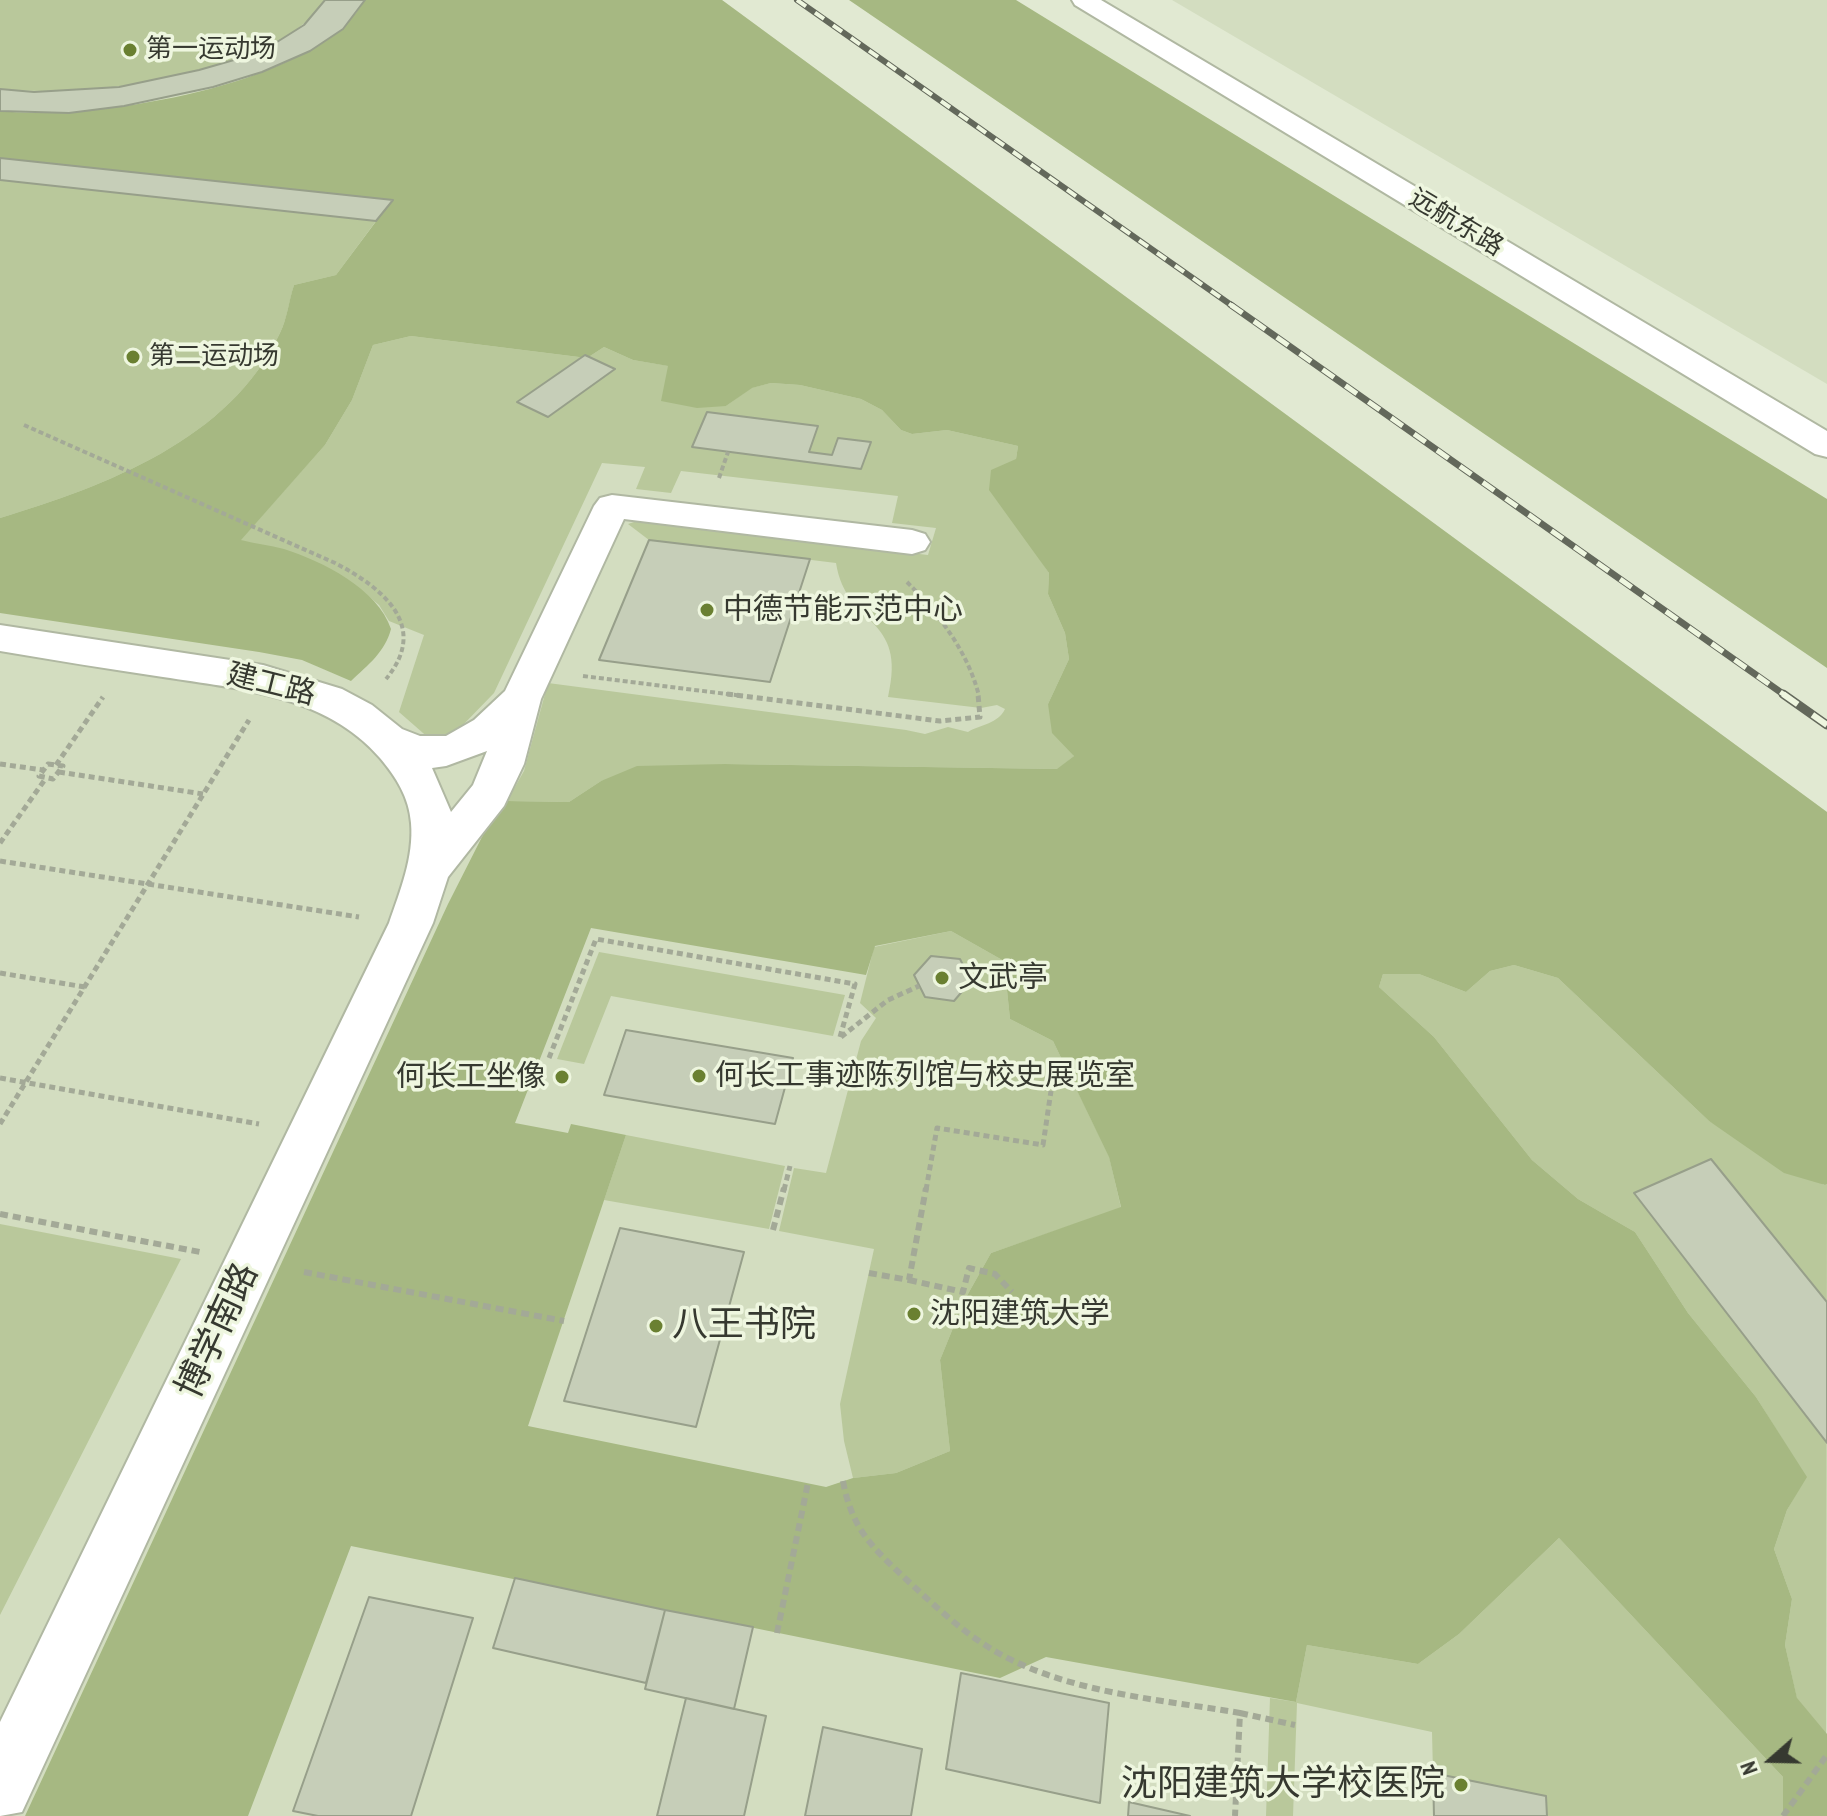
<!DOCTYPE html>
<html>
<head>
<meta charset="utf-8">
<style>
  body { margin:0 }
  #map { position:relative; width:1827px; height:1816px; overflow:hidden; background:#e1e9d2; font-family:"PT Sans Narrow",sans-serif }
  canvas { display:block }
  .north { position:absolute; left:1731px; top:1720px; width:80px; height:80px; -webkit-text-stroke:6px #eef6df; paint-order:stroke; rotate:250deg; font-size:22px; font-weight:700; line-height:32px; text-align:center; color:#363930 }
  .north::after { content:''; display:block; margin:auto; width:28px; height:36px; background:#363930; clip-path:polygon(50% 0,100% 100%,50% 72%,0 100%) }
</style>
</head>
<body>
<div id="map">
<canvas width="1827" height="1816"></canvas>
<div class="north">N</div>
</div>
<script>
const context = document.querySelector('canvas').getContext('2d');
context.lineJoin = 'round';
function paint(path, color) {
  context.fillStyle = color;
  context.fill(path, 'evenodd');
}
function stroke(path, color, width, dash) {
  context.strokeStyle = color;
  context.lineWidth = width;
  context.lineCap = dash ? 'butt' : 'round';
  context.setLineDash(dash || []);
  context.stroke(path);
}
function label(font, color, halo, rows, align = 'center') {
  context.font = font + ' "PT Sans Narrow","Noto Sans SC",sans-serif';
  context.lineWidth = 7;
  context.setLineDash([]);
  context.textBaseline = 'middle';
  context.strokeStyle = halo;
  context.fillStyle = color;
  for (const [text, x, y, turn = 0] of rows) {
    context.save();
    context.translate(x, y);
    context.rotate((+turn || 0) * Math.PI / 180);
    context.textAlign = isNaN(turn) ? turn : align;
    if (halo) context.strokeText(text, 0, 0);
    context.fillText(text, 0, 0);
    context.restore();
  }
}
paint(new Path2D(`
  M 0,0 L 722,0 L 1827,812 L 1827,1816 L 0,1816 Z
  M 1172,0 L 1827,0 L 1827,384 Z`), '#d3ddc0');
paint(new Path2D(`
  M 0,0 L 325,0 C 275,78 84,98 0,89 Z
  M 0,180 L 376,221 L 336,275 L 294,285 C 289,301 287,319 280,333 C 230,440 105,486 0,518 Z
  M 411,336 L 587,358 L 604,347 L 633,360 L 669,366 L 726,406 L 751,388 L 771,383 L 800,385 L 861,399 L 882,410 L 901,430 L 912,434 L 947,430 L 1018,446 L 1016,459 L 1037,555 L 1049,573 L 1048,594 L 1065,633 L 1069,659 L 1048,704 L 1074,756 L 1058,769 L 725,764 L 601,781 L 569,802 L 507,801 L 524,771 L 548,683 L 906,730 L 925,734 L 948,727 L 968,732 C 981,724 998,724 1005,709 L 997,705 L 981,708 L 888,697 C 908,614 846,628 836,563 L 649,540 L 628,524 L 637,521 L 928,555 L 936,528 L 892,523 L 898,496 L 681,471 L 671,493 L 636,489 L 645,467 L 602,463 L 494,693 L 460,728 L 442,738 L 431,740 L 399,712 L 424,635 L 389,621 L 379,605 L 361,590 L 240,540 L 325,445 L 352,400 L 373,345 Z
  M 951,931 L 1004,961 L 1010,1019 L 1053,1041 L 1109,1156 L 1121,1208 L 991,1253 L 964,1301 L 940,1360 L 950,1451 L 896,1473 L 853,1478 L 844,1441 L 840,1404 L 874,1249 L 779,1231 L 794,1168 L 826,1173 L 861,1041 L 876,1018 L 860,1003 L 874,947 Z
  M 599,952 L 845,995 L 833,1036 L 611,996 L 584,1064 L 557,1059 Z
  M 1514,965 L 1558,978 L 1709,1121 L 1824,1185 L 1827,1184 L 1826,1734 L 1797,1699 L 1785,1645 L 1792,1599 L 1774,1549 L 1787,1510 L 1806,1477 L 1756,1397 L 1688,1313 L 1635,1232 L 1578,1199 L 1532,1160 L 1434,1037 L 1379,987 L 1383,974 L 1419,974 L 1466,992 L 1490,971 Z
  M 626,1135 L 785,1166 L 769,1229 L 604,1200 Z
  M 0,1224 L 181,1259 L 0,1615 Z
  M 1559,1538 L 1783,1777 L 1783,1816 L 1547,1816 L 1433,1773 L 1432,1732 L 1297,1703 L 1293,1816 L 1266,1816 L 1270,1698 L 1296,1702 L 1307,1645 L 1418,1664 L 1459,1634 Z`), '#b9c89b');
paint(new Path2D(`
  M 365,0 L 722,0 L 1827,812 L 1827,1184 L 1825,1185 L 1784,1173 L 1709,1121 L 1558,978 L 1514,965 L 1490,971 L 1466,992 L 1419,974 L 1383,974 L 1379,987 L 1434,1037 L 1532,1160 L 1578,1199 L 1635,1232 L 1688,1313 L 1756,1397 L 1807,1477 L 1787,1510 L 1774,1549 L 1792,1599 L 1785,1645 L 1797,1698 L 1827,1734 L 1827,1816 L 1783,1816 L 1783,1777 L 1559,1538 L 1459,1634 L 1418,1664 L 1307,1645 L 1296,1702 L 1046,1657 L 1000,1678 L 351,1546 L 248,1816 L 25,1816 L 448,904 L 484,833 L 507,801 L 569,802 L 601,781 L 637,766 L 725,764 L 1057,769 L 1074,756 L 1052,733 L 1048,704 L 1069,659 L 1065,633 L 1048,594 L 1049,573 L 989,490 L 991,470 L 1016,459 L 1018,446 L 947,430 L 912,434 L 901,430 L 882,410 L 861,399 L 800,385 L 771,383 L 752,388 L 726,406 L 697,408 L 661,401 L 668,366 L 633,360 L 604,347 L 587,358 L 411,336 L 373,345 L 352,400 L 325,445 L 241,540 C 255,544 270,545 284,549 C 322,561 378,589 391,629 C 385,652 368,665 351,681 L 302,660 L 259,652 L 0,613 L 0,518 C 105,486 230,440 280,333 C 287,319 289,300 294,285 L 336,275 L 392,200 L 0,158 L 0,111 C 92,121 315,87 365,0 ZM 591,928 L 866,975 L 875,946 L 951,931 L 1004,961 L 1010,1019 L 1053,1041 L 1109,1157 L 1121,1207 L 991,1253 L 964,1301 L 940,1360 L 950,1451 L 896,1473 L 853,1478 L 826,1487 L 528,1426 L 626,1135 L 571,1124 L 568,1133 L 515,1123 Z
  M 849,0 L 1016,0 L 1827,499 L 1827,668 Z`), '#a6b882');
const building = new Path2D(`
  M 325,0 L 365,0 L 343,29 L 310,51 L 262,72 L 213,87 L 124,106 L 69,113 L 0,111 L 0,89 L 34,92 L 119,87 L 199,70 L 241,58 L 277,42 L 304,25 Z
  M 0,158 L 393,200 L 376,221 L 0,180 Z
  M 585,355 L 615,369 L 548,417 L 517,402 Z
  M 707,412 L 818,426 L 809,452 L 832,455 L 838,438 L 871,442 L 861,469 L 692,447 Z
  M 649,540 L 810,559 L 770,682 L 599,660 Z
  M 931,956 L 960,959 L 971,981 L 954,1001 L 925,997 L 914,975 Z
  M 626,1030 L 793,1058 L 775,1124 L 604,1095 Z
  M 1711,1159 L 1827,1302 L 1827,1443 L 1634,1193 Z
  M 620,1228 L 744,1252 L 696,1427 L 564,1401 Z
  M 515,1578 L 665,1610 L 646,1683 L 493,1648 Z
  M 369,1597 L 473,1618 L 411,1816 L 318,1816 L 293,1811 Z
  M 665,1610 L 753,1627 L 734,1709 L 645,1689 Z
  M 961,1673 L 1109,1703 L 1100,1803 L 946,1769 Z
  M 686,1698 L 766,1716 L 744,1816 L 657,1816 Z
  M 823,1727 L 922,1749 L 911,1816 L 805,1816 Z
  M 1433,1773 L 1546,1796 L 1547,1816 L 1434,1816 Z
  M 1129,1802 L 1190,1816 L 1128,1816 Z`);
paint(building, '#c6ceb8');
stroke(building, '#979f8a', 2);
const minor = new Path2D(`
  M 1072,0 L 1101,0 L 1827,431 L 1827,457 L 1815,454 L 1075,5 Z
  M 612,495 L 912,530 L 925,534 L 930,542 L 925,550 L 912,554 L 624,519 L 541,699 L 524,764 L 504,806 L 448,877 L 433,923 L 22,1812 L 0,1816 L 0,1722 L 389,923 C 400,891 414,857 411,823 C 409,797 396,777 380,758 C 326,695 240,689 163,677 C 108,669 54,660 0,651 L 0,625 L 263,665 L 342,689 L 372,705 L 402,729 L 420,736 L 446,736 L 474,720 L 505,691 L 594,506 L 600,498 ZM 487,751 L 473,785 L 451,812 L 432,768 L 446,766 Z`);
stroke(minor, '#b0b8a2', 4);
stroke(new Path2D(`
  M 24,425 L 335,563 C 383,588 430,626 386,679
  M 719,478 L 728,452
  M 907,582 C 939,614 968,652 979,696
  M 583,676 L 743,696`), '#a3a997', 4, [5, 3]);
stroke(new Path2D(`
  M 727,694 L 940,721 L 980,717 L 978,694
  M 0,764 L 43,770
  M 48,764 L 63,766 L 53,779 L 39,776 Z
  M 56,765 L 103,697
  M 59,772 L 203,794
  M 0,843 L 46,778
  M 0,861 L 359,917
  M 0,973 L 85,987
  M 841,1037 L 888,1000 L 919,986
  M 549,1058 L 596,939 L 855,984 L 840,1037
  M 0,1078 L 259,1124
  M 0,1124 L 249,720
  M 784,1190 L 790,1166
  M 926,1190 L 937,1128 L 1043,1145 L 1051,1091`), '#a3a997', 5, [6, 4]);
stroke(new Path2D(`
  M 0,1214 L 200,1252
  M 773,1230 L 784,1188
  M 304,1272 L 564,1321
  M 869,1273 L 909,1280 L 926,1188
  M 909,1280 L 963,1292 L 969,1268 L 995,1274 L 1012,1292
  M 843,1481 C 852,1530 873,1548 908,1581 C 934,1605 961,1631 993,1650 C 1066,1693 1158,1699 1240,1713 L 1235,1816
  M 777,1633 L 808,1483
  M 1240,1713 L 1295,1725
  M 1783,1816 L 1827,1755`), '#a3a997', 6, [8, 5]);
paint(minor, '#fff');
const railFar2 = new Path2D(`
  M 797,0 L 1234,307`);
const railFar1 = new Path2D(`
  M 1231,305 L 1786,696`);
const rail = new Path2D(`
  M 1783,694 L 1827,725`);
stroke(railFar2, '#63685b', 6);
stroke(railFar1, '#63685b', 7);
stroke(rail, '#63685b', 9);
stroke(railFar2, '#eef6df', 4, [11]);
stroke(railFar1, '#eef6df', 5, [14]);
stroke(rail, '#eef6df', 6, [18]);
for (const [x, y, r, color] of [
  [130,50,8,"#6a8031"],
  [133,357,8,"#6a8031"],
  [707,610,8,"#6a8031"],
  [942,978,8,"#6a8031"],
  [699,1076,8,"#6a8031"],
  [562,1077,8,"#6a8031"],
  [914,1314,8,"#6a8031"],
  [656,1326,8,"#6a8031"],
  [1461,1785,8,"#6a8031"]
]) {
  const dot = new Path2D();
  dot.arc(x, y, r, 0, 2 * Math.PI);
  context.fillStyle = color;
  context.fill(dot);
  stroke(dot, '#eef6df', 3);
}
label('26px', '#363930', '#eef6df', [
  ["第一运动场",146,50],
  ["第二运动场",149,357]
], 'left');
label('26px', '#363930', '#eef6df', [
  ["远航东路",1456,223,31]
]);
label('30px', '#363930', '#eef6df', [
  ["中德节能示范中心",723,610],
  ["文武亭",958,978],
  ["何长工事迹陈列馆与校史展览室",715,1076],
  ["何长工坐像",546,1077,"right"],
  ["沈阳建筑大学",930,1314]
], 'left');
label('30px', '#363930', '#eef6df', [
  ["建工路",271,685,14]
]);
label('36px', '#363930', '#eef6df', [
  ["八王书院",672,1326],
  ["沈阳建筑大学校医院",1445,1785,"right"]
], 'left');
label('36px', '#363930', '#eef6df', [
  ["博学南路",218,1331,-65]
]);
</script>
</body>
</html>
